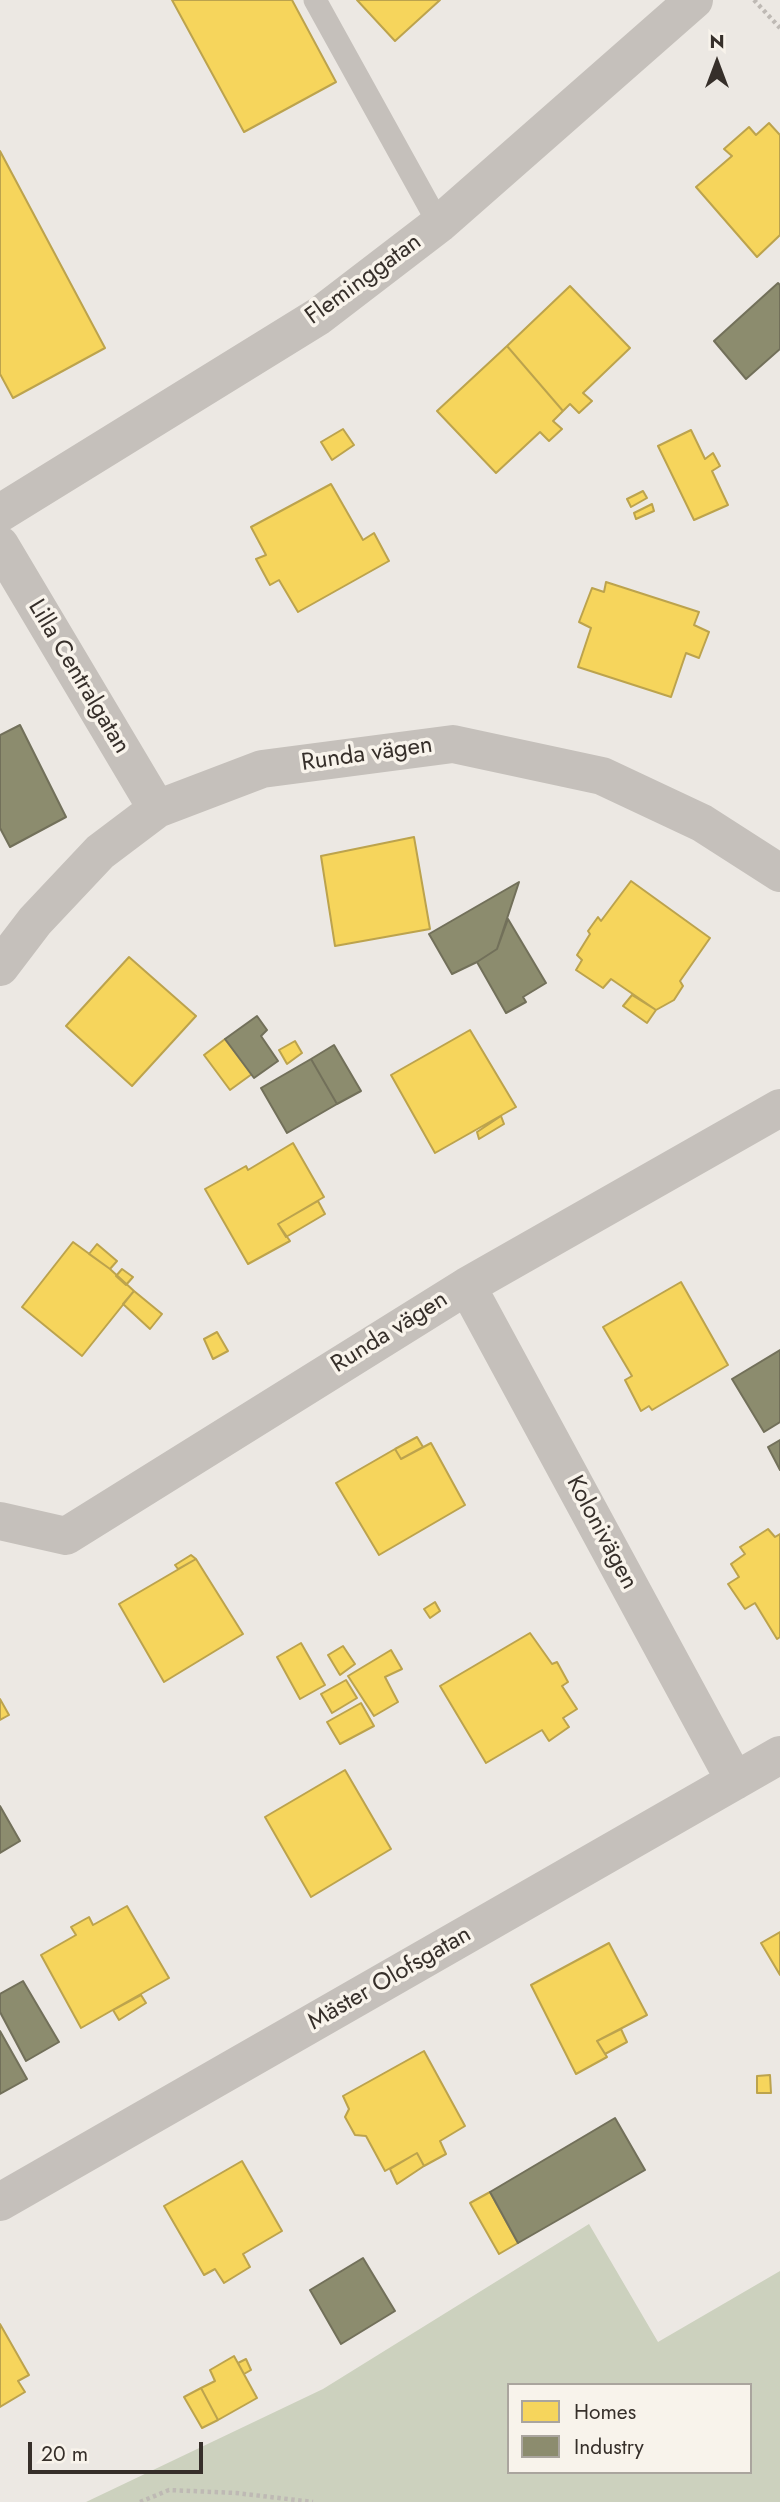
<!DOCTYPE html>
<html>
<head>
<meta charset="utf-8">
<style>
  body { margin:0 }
  #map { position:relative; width:780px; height:2502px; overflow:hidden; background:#ece8e3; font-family:Jost,sans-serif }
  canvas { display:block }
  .legend { position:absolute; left:507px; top:2383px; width:245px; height:91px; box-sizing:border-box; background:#f8f3eb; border:2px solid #aaa59e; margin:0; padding:9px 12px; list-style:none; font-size:21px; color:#362f2a }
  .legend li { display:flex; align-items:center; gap:14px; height:35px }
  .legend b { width:35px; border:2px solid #aaa59e }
  .north { position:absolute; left:682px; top:28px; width:70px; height:70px; -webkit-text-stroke:5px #f8f3eb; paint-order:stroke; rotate:0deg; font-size:19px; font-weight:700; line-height:28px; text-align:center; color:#362f2a }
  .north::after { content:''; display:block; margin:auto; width:24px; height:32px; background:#362f2a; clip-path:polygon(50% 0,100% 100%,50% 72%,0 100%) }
  .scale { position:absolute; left:28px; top:2442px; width:175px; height:32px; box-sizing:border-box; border:4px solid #362f2a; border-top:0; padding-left:9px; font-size:21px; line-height:24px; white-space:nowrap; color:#362f2a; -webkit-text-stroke:5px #f8f3eb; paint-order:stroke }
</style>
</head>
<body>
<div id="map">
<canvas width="780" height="2502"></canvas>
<ul class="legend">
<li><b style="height:19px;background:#f6d55c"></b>Homes</li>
<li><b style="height:19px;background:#8c8c6e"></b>Industry</li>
</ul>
<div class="north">N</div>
<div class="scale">20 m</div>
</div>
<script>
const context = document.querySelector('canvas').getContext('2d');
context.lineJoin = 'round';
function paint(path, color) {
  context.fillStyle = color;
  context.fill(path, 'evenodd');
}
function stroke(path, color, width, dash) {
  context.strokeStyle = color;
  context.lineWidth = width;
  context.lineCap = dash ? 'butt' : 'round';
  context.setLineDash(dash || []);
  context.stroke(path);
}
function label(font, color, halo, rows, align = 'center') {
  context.font = font + ' Jost,sans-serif';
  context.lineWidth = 7;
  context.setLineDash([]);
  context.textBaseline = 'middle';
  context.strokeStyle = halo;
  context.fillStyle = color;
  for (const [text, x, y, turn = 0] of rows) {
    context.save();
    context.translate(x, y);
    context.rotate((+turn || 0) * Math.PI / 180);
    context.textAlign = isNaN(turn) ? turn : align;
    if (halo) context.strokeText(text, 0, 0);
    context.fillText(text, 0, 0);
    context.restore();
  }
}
paint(new Path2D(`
  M 589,2224 L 658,2342 L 780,2271 L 780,2502 L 86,2502 L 323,2389 ZM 509,2385 L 750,2385 L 750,2472 L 509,2472 Z`), '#ccd1be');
const homes = new Path2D(`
  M 172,0 L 292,0 L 336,82 L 244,132 Z
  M 357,0 L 440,0 L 395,41 Z
  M 769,123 L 780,135 L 780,235 L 757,257 L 696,187 L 732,156 L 724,149 L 749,127 L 756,135 Z
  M 0,151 L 105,348 L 13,398 L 0,374 Z
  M 570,286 L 630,348 L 583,393 L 592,401 L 579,413 L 570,404 L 563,411 L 507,346 Z
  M 507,346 L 563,411 L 553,421 L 562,429 L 549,441 L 540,432 L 496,473 L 437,411 Z
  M 343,429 L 354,445 L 332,460 L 321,442 Z
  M 691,430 L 705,459 L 713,453 L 720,466 L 712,471 L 728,505 L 694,520 L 658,446 Z
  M 331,484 L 363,540 L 374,533 L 389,561 L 298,612 L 279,580 L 270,585 L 256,559 L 266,555 L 251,527 Z
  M 643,491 L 647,498 L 631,507 L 627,499 Z
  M 652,504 L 654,511 L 636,519 L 634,513 Z
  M 606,582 L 699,612 L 694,625 L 709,632 L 699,658 L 686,653 L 671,697 L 578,667 L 591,628 L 579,622 L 592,588 L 604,592 Z
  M 414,837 L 430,929 L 335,946 L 321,856 Z
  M 631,881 L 710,938 L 680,981 L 683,986 L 674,1000 L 656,1010 L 611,979 L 603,988 L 576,970 L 582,960 L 577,955 L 590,934 L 588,931 L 598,917 L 601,921 Z
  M 129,957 L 196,1016 L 132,1086 L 66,1026 Z
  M 632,995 L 656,1010 L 647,1023 L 623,1006 Z
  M 470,1030 L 516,1107 L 435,1153 L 391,1075 Z
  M 225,1039 L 252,1074 L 230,1090 L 204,1055 Z
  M 295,1041 L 302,1053 L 287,1064 L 279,1050 Z
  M 501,1116 L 504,1124 L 479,1139 L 477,1132 Z
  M 293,1143 L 324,1197 L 278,1224 L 290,1241 L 248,1264 L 205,1189 L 246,1166 L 248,1170 Z
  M 318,1201 L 325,1214 L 286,1237 L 278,1224 Z
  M 73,1242 L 110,1269 L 134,1291 L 82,1356 L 22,1307 Z
  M 97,1244 L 117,1261 L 110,1269 L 89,1254 Z
  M 122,1269 L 133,1277 L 126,1285 L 116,1276 Z
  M 681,1282 L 728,1365 L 652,1410 L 649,1406 L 641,1411 L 625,1380 L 632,1376 L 603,1327 Z
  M 134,1291 L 162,1314 L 150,1329 L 123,1304 Z
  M 217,1332 L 228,1351 L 213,1359 L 204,1339 Z
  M 417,1437 L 423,1447 L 401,1459 L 395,1449 Z
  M 431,1443 L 465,1505 L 379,1555 L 336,1483 L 395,1449 L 401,1459 Z
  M 768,1529 L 775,1537 L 780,1534 L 780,1637 L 777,1639 L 755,1603 L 745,1609 L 728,1584 L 739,1577 L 731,1564 L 745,1554 L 740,1547 Z
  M 191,1555 L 196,1559 L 178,1569 L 175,1565 Z
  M 196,1559 L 243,1634 L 164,1682 L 119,1604 Z
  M 435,1602 L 440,1611 L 430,1618 L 424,1609 Z
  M 530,1633 L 552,1664 L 557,1662 L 568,1682 L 562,1686 L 577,1709 L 563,1718 L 569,1727 L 549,1741 L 542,1730 L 486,1763 L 440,1686 Z
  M 301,1643 L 325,1685 L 300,1699 L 277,1657 Z
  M 343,1646 L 355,1664 L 340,1675 L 328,1655 Z
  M 391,1650 L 402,1669 L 385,1677 L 398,1702 L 374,1716 L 348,1676 Z
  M 346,1680 L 357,1698 L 332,1713 L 321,1694 Z
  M 0,1699 L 9,1715 L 0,1720 Z
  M 361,1703 L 374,1726 L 340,1744 L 327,1722 Z
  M 345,1770 L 391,1849 L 311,1897 L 265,1817 Z
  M 127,1906 L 169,1978 L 81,2028 L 41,1955 L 76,1935 L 71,1927 L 89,1917 L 93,1925 Z
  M 780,1932 L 780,1975 L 761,1943 Z
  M 609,1943 L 647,2015 L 597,2041 L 607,2057 L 576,2074 L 531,1985 Z
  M 141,1995 L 146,2003 L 119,2020 L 113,2010 Z
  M 621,2029 L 627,2042 L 605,2054 L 597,2041 Z
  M 424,2051 L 465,2126 L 440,2141 L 446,2154 L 424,2166 L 417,2153 L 385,2171 L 366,2136 L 355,2135 L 345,2117 L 349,2109 L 343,2096 Z
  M 770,2075 L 771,2093 L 757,2093 L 757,2076 Z
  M 417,2153 L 424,2166 L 397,2184 L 390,2169 Z
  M 242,2161 L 282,2231 L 243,2254 L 250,2267 L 224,2283 L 215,2269 L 204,2275 L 164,2206 Z
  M 490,2192 L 518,2243 L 499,2254 L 470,2203 Z
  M 0,2324 L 29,2375 L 18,2381 L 25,2392 L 0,2407 Z
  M 234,2356 L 257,2398 L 218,2420 L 201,2388 L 215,2381 L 210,2370 Z
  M 246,2359 L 251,2370 L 244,2374 L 238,2363 Z
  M 201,2388 L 218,2420 L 202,2428 L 184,2397 Z`);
paint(homes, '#f6d55c');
stroke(homes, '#bca34d', 2);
const industry = new Path2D(`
  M 778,283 L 780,285 L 780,349 L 746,379 L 714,341 Z
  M 20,725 L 66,817 L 10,847 L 0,828 L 0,735 Z
  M 519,882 L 497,949 L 477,962 L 452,974 L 429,934 Z
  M 508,919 L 546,983 L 523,997 L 526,1002 L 506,1013 L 477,962 L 497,949 Z
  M 257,1016 L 267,1030 L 261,1036 L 278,1061 L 254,1078 L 225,1039 Z
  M 334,1045 L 361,1091 L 337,1104 L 311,1059 Z
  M 311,1059 L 337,1104 L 287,1133 L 261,1088 Z
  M 780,1350 L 780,1422 L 764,1432 L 732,1379 Z
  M 780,1440 L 780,1470 L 768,1447 Z
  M 0,1806 L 20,1841 L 0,1853 Z
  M 23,1981 L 59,2042 L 26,2061 L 0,2012 L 0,1994 Z
  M 0,2031 L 27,2079 L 0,2094 Z
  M 615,2118 L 645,2170 L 518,2243 L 490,2192 Z
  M 363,2258 L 395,2311 L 341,2344 L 310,2290 Z`);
paint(industry, '#8c8c6e');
stroke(industry, '#72705a', 2);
stroke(new Path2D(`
  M 754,0 L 780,28
  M 140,2502 L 169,2490 L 236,2493 L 313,2502`), '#beb9b4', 4.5, [3.5, 3.5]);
stroke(new Path2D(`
  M 315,0 L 439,224`), '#c5c0bb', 23);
stroke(new Path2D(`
  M 0,513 L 319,316 L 439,224 L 694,0
  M 0,545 L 157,809
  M 0,967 L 35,921 L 100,852 L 157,809 L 262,769 L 453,744 L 602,776 L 702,823 L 780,873
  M 467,1286 L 735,1781
  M 0,1521 L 66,1536 L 467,1286 L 780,1108
  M 0,2202 L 780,1755`), '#c5c0bb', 38);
label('24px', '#362f2a', '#f8f3eb', [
  ["Fleminggatan",364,280,-36],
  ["Lilla Centralgatan",78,677,59],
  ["Runda vägen",367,755,-8],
  ["Runda vägen",390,1333,-32],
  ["Kolonivägen",601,1533,62],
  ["Mäster Olofsgatan",390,1979,-30]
]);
</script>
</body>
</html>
